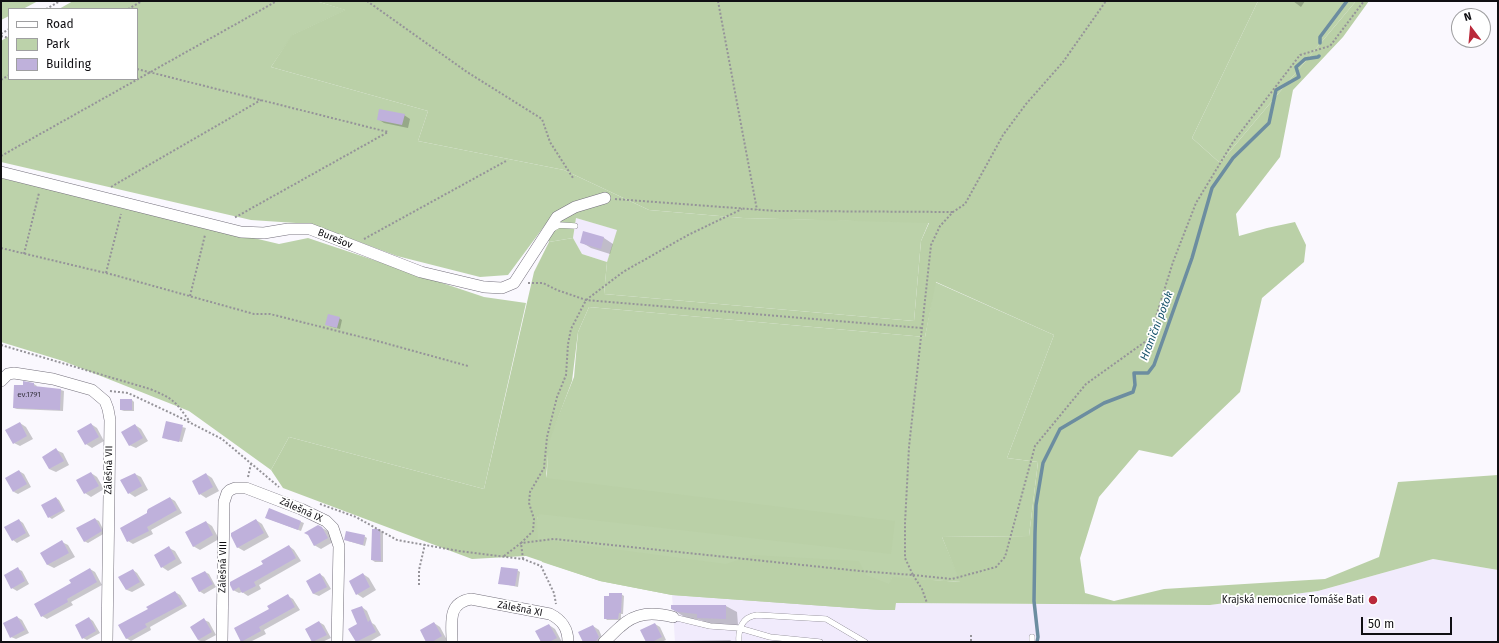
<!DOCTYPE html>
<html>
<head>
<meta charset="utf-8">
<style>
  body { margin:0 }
  #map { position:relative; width:1499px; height:643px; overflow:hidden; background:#faf8fe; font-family:"Fira Sans",sans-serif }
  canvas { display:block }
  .frame { position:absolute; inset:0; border:2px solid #100f13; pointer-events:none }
  .legend { position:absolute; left:8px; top:8px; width:130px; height:72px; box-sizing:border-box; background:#fff; border:1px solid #9f9fa1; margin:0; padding:5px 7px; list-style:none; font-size:12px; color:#100f13 }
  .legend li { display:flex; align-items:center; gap:8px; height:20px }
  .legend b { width:20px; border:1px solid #9f9fa1 }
  .north { position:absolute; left:1451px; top:8px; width:40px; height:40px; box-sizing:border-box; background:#fff; border:1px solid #9f9fa1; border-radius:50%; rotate:344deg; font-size:11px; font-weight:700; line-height:16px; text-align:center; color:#100f13 }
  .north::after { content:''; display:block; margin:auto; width:14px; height:18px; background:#ba293a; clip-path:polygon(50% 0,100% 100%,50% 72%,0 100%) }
  .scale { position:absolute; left:1361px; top:617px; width:91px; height:18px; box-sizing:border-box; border:2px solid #100f13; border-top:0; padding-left:5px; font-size:12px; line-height:14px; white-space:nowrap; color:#100f13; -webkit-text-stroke:3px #fff; paint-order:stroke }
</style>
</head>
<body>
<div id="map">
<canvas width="1499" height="643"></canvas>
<div class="frame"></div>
<ul class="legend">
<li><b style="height:5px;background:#fff"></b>Road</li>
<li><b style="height:11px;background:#bcd2aa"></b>Park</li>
<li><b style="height:11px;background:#bfb1db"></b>Building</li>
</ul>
<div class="north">N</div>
<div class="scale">50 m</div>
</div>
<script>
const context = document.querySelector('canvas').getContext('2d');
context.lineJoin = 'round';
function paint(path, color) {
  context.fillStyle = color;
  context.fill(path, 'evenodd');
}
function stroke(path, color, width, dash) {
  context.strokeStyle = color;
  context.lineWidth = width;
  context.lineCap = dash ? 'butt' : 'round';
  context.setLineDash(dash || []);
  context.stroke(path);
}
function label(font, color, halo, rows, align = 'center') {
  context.font = font + ' "Fira Sans",sans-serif';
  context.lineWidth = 3.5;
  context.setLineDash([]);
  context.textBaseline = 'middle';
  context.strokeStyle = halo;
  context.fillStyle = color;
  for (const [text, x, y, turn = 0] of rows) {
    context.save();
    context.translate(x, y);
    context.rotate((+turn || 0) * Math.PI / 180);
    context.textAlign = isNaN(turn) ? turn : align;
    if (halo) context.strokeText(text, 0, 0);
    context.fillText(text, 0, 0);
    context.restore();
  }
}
paint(new Path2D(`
  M 576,218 L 618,230 L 607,262 L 582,254 L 573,238 Z
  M 1433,559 L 1498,570 L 1498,642 L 675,642 L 672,595 L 894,610 L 896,603 L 1210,605 L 1318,591 Z`), '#f1ebfc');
paint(new Path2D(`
  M 1,1 L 38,1 L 23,9 L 9,9 L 9,16 L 1,20 Z
  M 73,1 L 316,1 L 346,10 L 293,35 L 271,67 L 428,111 L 418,141 L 564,170 L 649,210 L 743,218 L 929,222 L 921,241 L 914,321 L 604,294 L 607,262 L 617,230 L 576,218 L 573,238 L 549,242 L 545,225 L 508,275 L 480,277 L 397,256 L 311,224 L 251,220 L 1,162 L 1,41 L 9,36 L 9,79 L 137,79 L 137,9 L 59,9 Z
  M 1258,1 L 1356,1 L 1220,163 L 1192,138 Z
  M 1,178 L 279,244 L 308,238 L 484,297 L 526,303 L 484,489 L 289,437 L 271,470 L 189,411 L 63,361 L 1,342 Z
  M 935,282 L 1054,335 L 1007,458 L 1038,462 L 1029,536 L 942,537 L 961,582 L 892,578 L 881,610 L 672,595 L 600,581 L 542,562 L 537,537 L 537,519 L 547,473 L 548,442 L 574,377 L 578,332 L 589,307 L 925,337 Z`), '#bcd2aa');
paint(new Path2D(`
  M 316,1 L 1258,1 L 1192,138 L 1220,163 L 1356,1 L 1369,1 L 1343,37 L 1293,90 L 1280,157 L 1236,214 L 1239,236 L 1267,228 L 1295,222 L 1306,245 L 1304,262 L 1262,298 L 1240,392 L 1172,457 L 1139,450 L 1099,497 L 1080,558 L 1085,593 L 1114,601 L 1164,589 L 1325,579 L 1379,557 L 1398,482 L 1498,475 L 1498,570 L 1433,559 L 1318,591 L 1210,605 L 896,603 L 895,610 L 881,610 L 672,595 L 600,581 L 526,556 L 472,559 L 283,488 L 271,470 L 289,437 L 484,489 L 534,272 L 549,242 L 573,238 L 582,254 L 607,262 L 604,294 L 914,321 L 921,241 L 929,223 L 743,218 L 649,210 L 564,170 L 418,141 L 428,111 L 271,67 L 292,35 L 345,10 ZM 936,282 L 1054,335 L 1007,458 L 1038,462 L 1029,536 L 942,537 L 960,582 L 892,577 L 889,584 L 866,575 L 859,561 L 753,555 L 726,564 L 538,539 L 537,519 L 539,514 L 891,554 L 895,521 L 546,478 L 549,442 L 572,381 L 578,332 L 589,307 L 925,337 Z`), '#bad0a7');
paint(new Path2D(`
  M 1293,1 L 1305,1 L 1301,7 Z
  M 404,115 L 410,119 L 408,128 L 384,123 L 378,119 Z
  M 584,233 L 604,238 L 613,244 L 610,254 L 591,248 L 581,242 Z
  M 339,318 L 342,320 L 340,329 L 329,326 Z
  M 34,384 L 37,386 L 36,388 L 61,390 L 64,391 L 63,411 L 17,409 L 14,408 Z
  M 132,400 L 134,402 L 134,411 L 124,411 L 121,410 Z
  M 20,423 L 26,427 L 33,439 L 20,446 L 14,443 Z
  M 167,423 L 186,428 L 182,442 L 166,439 Z
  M 91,424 L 97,428 L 104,441 L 92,448 L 86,444 Z
  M 135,425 L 141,429 L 148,441 L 136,448 L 129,445 Z
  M 56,450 L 63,453 L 69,465 L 56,472 L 49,469 Z
  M 19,471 L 24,474 L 31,487 L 18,494 L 14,492 Z
  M 91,473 L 97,477 L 104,489 L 91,497 L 85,493 Z
  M 135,474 L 141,477 L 148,490 L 135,497 L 129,493 Z
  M 206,474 L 212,478 L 219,491 L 206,498 L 200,494 Z
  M 56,498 L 59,500 L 65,511 L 52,519 L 49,517 Z
  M 170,498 L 175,501 L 182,513 L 151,530 L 153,534 L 133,544 L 128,541 L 149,513 Z
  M 269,509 L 304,523 L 301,531 L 269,519 Z
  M 95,519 L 99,521 L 105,533 L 88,543 L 84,541 Z
  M 19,520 L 23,523 L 30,536 L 17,543 L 13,540 Z
  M 256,520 L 262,524 L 269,537 L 244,551 L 237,547 Z
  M 206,522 L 212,526 L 219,539 L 200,550 L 193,546 Z
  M 318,526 L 328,531 L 333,542 L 321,549 L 314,545 L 309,535 Z
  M 380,530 L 383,532 L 383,562 L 375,562 L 372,560 Z
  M 364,536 L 367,538 L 365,546 L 348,541 Z
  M 62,542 L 68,545 L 75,557 L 54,568 L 48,565 L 42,553 Z
  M 289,546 L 294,550 L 301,561 L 259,585 L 261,589 L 248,596 L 242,592 L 239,593 L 233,590 Z
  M 169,548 L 175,551 L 182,563 L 168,571 L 162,567 Z
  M 18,569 L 22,571 L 29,584 L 17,591 L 12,588 Z
  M 90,569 L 95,572 L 102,585 L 71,602 L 73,605 L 47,619 L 42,616 L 72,584 Z
  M 133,570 L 137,573 L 145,585 L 132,592 L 127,590 L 120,577 Z
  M 517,570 L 520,572 L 518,587 L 499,583 Z
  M 205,572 L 209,574 L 216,587 L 204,594 L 199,591 Z
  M 320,574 L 324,577 L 331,589 L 319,596 L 314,594 L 307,581 Z
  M 363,574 L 369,578 L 376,590 L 363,598 L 357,594 Z
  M 175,592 L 180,595 L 187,606 L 150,627 L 151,630 L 131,641 L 126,638 L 149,609 Z
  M 621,594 L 624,596 L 623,614 L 621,614 L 621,620 L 607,620 L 605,618 L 610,597 Z
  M 288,596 L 293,599 L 300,610 L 264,630 L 266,634 L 250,642 L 242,641 L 271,610 Z
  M 726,606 L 737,612 L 738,625 L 710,625 L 701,620 L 691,619 L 683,616 L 672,609 Z
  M 362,607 L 367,611 L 372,623 L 375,625 L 381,635 L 369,642 L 357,642 L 350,629 L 358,625 Z
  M 17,617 L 22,620 L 29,633 L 16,639 L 11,637 Z
  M 89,618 L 93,621 L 100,633 L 87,640 L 83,638 Z
  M 204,620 L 209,622 L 216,635 L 203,642 L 198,640 Z
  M 319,622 L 324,625 L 331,638 L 322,642 L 313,642 L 306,629 Z
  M 434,623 L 440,627 L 447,640 L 444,642 L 427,642 Z
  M 655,624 L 660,627 L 666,640 L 661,642 L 647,642 Z
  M 549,625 L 555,629 L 562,642 L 542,642 Z
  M 593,626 L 599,630 L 604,642 L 584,642 Z
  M 730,640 L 733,642 L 685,642 L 685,641 Z`), '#0003');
stroke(new Path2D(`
  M 1320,43 L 1320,37 L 1347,1
  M 1037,642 L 1038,637 L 1034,601 L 1035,533 L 1036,505 L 1043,463 L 1060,429 L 1104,403 L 1133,392 L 1135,385 L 1134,373 L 1148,373 L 1154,365 L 1192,258 L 1212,188 L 1233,158 L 1269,123 L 1276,90 L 1299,77 L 1296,67 L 1305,59 L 1318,57 L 1319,56`), '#6c8da0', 3.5);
paint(new Path2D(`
  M 379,109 L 405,114 L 402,125 L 377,120 Z
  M 583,231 L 604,237 L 601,249 L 580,243 Z
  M 328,314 L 340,317 L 337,328 L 325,325 Z
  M 23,381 L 34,383 L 34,386 L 61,389 L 60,410 L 13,408 L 14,385 L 23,385 Z
  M 120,399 L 132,399 L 132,410 L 120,410 Z
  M 166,421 L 183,425 L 179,442 L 162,438 Z
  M 20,422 L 27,436 L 13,444 L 5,430 Z
  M 91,423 L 99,437 L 85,445 L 77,431 Z
  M 135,424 L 143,438 L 129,446 L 121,432 Z
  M 56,448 L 64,461 L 49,469 L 42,457 Z
  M 19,470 L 27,484 L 13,492 L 5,478 Z
  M 91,472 L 99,486 L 84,494 L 76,480 Z
  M 135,473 L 142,486 L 128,494 L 120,480 Z
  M 206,473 L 213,487 L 199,495 L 192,481 Z
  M 56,497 L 63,510 L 48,518 L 41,505 Z
  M 170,497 L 177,510 L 147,527 L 149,531 L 127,542 L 120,528 L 147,513 L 147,511 L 148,509 Z
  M 269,508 L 301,521 L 298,530 L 265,518 Z
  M 95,518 L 102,531 L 84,542 L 76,528 Z
  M 19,519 L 26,533 L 12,541 L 4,527 Z
  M 256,519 L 264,533 L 237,548 L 231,536 L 231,533 Z
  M 206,521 L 213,535 L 193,547 L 185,532 Z
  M 318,525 L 322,527 L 328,538 L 314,546 L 308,535 L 304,533 Z
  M 372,529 L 380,529 L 381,561 L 371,560 Z
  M 346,531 L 365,535 L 363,545 L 344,540 Z
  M 62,540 L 69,553 L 47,565 L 40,553 Z
  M 289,545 L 296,558 L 254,582 L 256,586 L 242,593 L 239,587 L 233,591 L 230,585 L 230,582 L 263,564 L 261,561 Z
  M 169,546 L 176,559 L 161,568 L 154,555 Z
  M 18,567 L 25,581 L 11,589 L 4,575 Z
  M 501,567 L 518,569 L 515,586 L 498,584 Z
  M 90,568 L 97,582 L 67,599 L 68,602 L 41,617 L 34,604 L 71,583 L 69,580 Z
  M 133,569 L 140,582 L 126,590 L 118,577 Z
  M 205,571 L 213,584 L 199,592 L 191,578 Z
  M 320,573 L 327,587 L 313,594 L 306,581 Z
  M 363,573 L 370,587 L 356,595 L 349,581 Z
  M 175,591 L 183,604 L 145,624 L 147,627 L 126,639 L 118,625 L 148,609 L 146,607 Z
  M 609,593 L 622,593 L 621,613 L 619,613 L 618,619 L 604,619 L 604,596 L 609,596 Z
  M 288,594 L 295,607 L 259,627 L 261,631 L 241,642 L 234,628 L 269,609 L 267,606 Z
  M 671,605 L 726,605 L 726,619 L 697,618 L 697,614 L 678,612 L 671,609 Z
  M 362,606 L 368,622 L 370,620 L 376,632 L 356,642 L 348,629 L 357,624 L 351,610 Z
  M 17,616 L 25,630 L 10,638 L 3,623 Z
  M 89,617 L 96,631 L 82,639 L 75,625 Z
  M 204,618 L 212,632 L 198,640 L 190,627 Z
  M 319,621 L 327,635 L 312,642 L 305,629 Z
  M 434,622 L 442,636 L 432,642 L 426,642 L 420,630 Z
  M 655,623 L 662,637 L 652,642 L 646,642 L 640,630 Z
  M 549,624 L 557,638 L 549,642 L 541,642 L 535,631 Z
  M 593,625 L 599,637 L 597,640 L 594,642 L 583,642 L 578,632 Z`), '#bfb1db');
const service = new Path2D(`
  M 552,229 L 559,225 L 575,226
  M 673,617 L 710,626 L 739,628 L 770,637 L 820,642
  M 739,642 C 738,629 742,617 757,615 L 826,619 L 865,642
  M 1032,642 L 1032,637`);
const minor = new Path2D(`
  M 1,172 L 241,232 L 264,233 L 288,229 L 310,229 L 421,272 L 484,287 L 502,288 L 514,283 L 557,217 L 575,207 L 605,198
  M 1,381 L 8,374 L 14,373 L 53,379 L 92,390 L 105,401 L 108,409 L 110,420 L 107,642
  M 222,642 L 224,502 L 227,493 L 230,490 L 235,488 L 246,488 L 301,509 L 326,521 L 333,528 L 339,546 L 337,642
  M 452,642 C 452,623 447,603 471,599 L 550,614 C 562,620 568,628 568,642
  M 604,642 C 610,637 614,632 620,627 C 636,612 653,612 673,617`);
stroke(service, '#74707c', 6);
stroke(minor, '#74707c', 12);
stroke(new Path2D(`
  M 367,1 L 467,72 L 542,119 L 550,142 L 573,178
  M 718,1 L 757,210
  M 46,9 L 60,1
  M 128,9 L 142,1
  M 1,34 L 9,29
  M 1,36 L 9,38
  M 137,69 L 388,132 L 234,218
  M 1,80 L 9,75
  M 1,156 L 277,1
  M 111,187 L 261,100
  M 615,199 L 776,211 L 953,212
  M 364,239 L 506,161
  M 1,248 L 114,275 L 254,314 L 270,314 L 381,342 L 468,366
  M 24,254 L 39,193
  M 106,273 L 121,214
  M 528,283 L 543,283 L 557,290 L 586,300 L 922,328
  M 190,296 L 205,235
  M 1,345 L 150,389 C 174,399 175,401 190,422
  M 110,391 L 128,393 L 175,415 L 222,439 L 279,487
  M 248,477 L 251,464
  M 320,504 L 356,517 L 397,540 L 459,551 L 523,559 L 541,566 L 554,593 L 556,604
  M 504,556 L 521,543 L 554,539 L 860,571 L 913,575 L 905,558 L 905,523 L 909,447 L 931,245 L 940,226 L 953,212 L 965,204 L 1003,135 L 1026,104 L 1063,62 L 1106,1
  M 523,559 L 521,543 L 533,531 L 534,519 L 529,503 L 530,492 L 544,468 L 547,437 L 557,397 L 566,375 L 568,344 L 571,329 L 586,300 L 623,272 L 688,235 L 742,209
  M 913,575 L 952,579 L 996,567 L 1005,557 L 1035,446 L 1086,384 L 1149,339 L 1173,262 L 1196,203 L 1233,142 L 1300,55 L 1330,46 L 1364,1
  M 913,575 L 922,589 L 927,603
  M 419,585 L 419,570 L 425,544
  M 971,635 L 971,642`), '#959399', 2, [2, 2]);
stroke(service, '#fff', 5.5);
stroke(minor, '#fff', 11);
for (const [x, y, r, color] of [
  [1373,600,5,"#ba293a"]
]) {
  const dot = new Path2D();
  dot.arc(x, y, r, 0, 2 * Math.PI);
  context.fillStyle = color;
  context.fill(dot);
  stroke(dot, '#fff', 1.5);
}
label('8px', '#3c3845', null, [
  ["ev.1791",29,395]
]);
label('10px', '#100f13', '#fff', [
  ["Burešov",335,239,22],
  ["Zálešná VII",109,470,-89],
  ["Zálešná IX",301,510,24],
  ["Zálešná VIII",223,567,-89],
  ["Zálešná XI",520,609,11]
]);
label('10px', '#100f13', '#fff', [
  ["Krajská nemocnice Tomáše Bati",1364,600]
], 'right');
label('italic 11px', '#15516a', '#fff', [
  ["Hraniční potok",1157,326,-69]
]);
</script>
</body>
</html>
